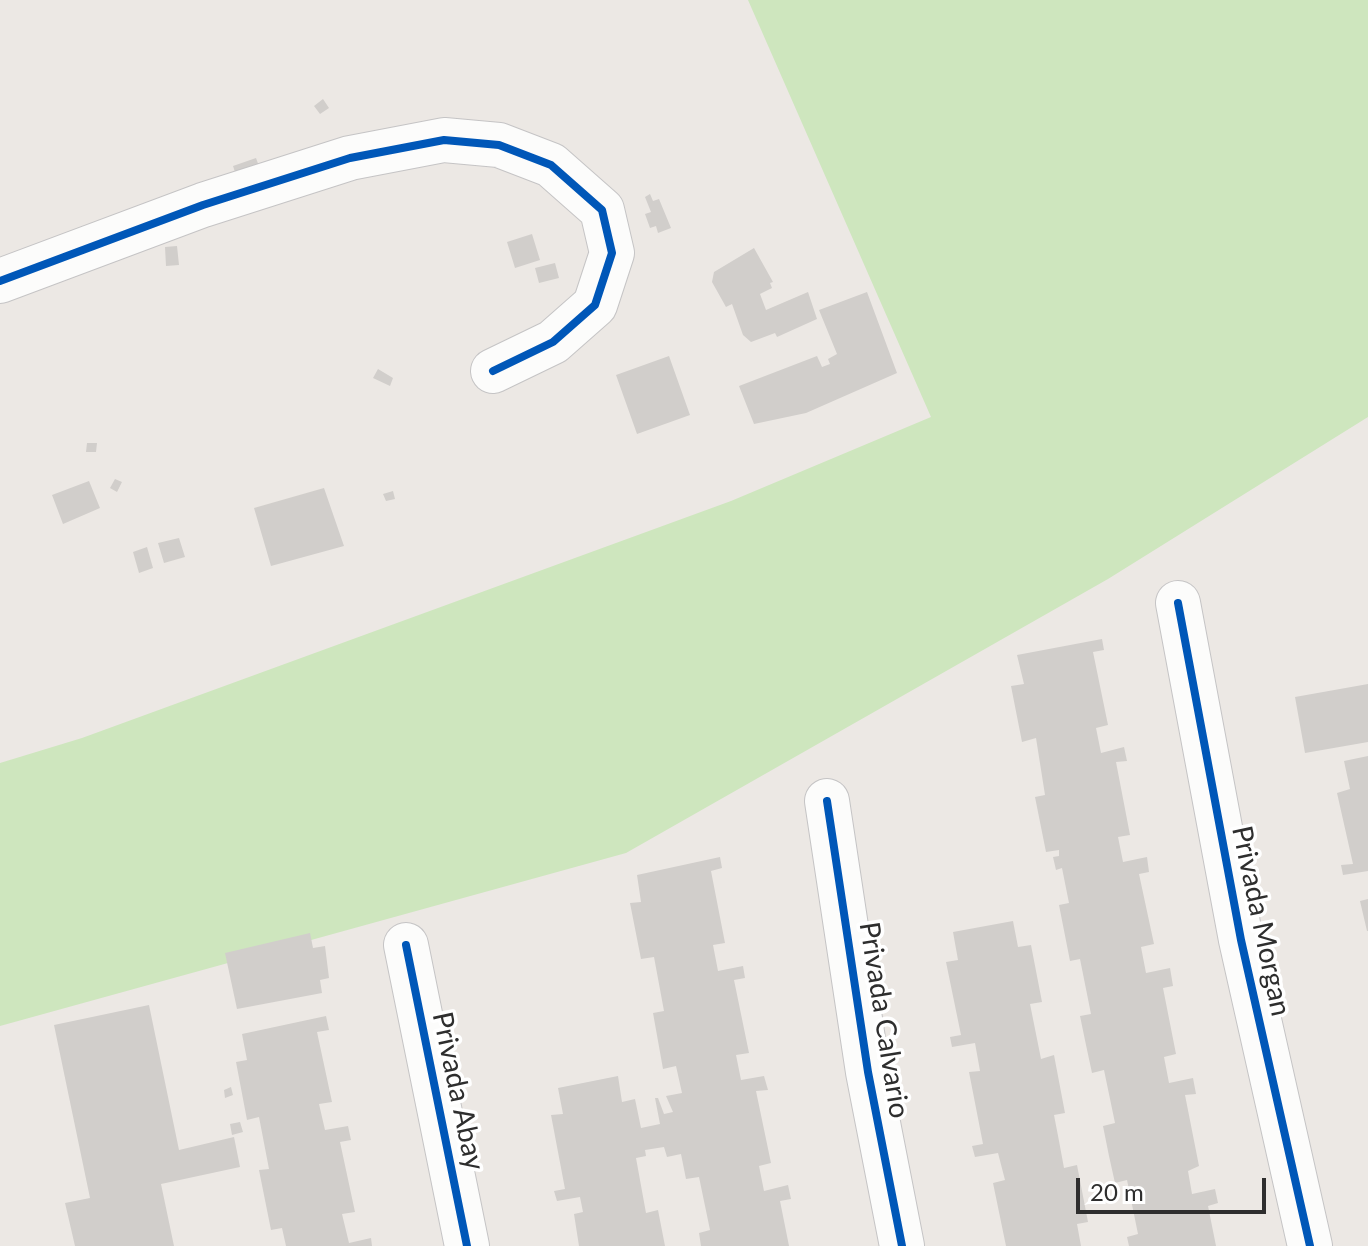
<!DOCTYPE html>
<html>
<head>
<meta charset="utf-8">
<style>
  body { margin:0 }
  #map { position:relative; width:1368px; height:1246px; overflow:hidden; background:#ece8e4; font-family:Lato,sans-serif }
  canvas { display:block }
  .scale { position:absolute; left:1076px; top:1178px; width:190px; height:36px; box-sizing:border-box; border:4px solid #2e2e2e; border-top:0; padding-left:10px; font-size:24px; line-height:28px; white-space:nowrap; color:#2e2e2e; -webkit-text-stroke:6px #fff; paint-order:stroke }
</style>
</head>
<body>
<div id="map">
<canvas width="1368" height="1246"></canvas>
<div class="scale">20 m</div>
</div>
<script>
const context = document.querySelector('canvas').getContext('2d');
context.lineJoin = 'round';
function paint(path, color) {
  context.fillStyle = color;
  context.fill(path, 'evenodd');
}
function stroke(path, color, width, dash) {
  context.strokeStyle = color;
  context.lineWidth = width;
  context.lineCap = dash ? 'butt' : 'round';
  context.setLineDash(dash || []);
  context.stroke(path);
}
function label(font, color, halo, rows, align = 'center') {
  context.font = font + ' Lato,sans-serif';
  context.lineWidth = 7;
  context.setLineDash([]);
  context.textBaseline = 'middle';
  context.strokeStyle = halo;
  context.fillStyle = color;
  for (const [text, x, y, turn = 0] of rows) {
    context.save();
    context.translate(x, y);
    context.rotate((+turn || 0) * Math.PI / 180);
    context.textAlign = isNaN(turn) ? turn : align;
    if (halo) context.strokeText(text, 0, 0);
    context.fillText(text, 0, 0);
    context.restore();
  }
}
paint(new Path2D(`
  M 748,0 L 1368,0 L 1368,417 L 1108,579 L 626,853 L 0,1026 L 0,763 L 82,738 L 731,501 L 931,417 Z`), '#cee6be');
paint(new Path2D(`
  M 323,99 L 329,108 L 320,114 L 314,106 Z
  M 256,158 L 260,169 L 236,175 L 233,166 Z
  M 650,194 L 653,201 L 659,199 L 671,228 L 658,233 L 656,226 L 650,228 L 645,214 L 651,212 L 645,197 Z
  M 532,234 L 540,260 L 515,268 L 507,242 Z
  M 177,246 L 179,265 L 166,266 L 165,247 Z
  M 754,248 L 773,282 L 770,283 L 772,288 L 760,294 L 766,310 L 808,292 L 817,319 L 777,337 L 775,333 L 751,342 L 743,335 L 732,304 L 726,307 L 712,282 L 714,272 Z
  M 555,263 L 559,278 L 539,283 L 535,268 Z
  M 867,292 L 897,373 L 806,413 L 754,424 L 739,386 L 817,356 L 822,367 L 830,364 L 828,359 L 837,354 L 819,310 Z
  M 669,356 L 690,415 L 637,434 L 616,375 Z
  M 378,369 L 393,378 L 390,386 L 373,378 Z
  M 87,443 L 97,443 L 96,452 L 86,452 Z
  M 115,479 L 122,482 L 117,492 L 110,488 Z
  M 89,481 L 100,508 L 63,524 L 52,495 Z
  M 324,488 L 344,546 L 271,566 L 254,508 Z
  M 393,491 L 395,499 L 386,501 L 383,494 Z
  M 179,538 L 185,557 L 164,563 L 158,543 Z
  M 147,547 L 153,568 L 139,573 L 133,552 Z
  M 1102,639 L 1104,650 L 1093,652 L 1108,725 L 1096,728 L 1101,753 L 1124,747 L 1127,761 L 1116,762 L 1130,835 L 1118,837 L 1123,862 L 1147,857 L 1149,872 L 1139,874 L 1154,944 L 1141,947 L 1146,973 L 1170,968 L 1173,986 L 1163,988 L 1176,1054 L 1164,1057 L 1169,1083 L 1193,1078 L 1196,1094 L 1185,1095 L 1199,1166 L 1188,1171 L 1192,1194 L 1215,1189 L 1218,1203 L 1208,1206 L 1216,1246 L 1129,1246 L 1127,1237 L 1138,1234 L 1127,1180 L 1115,1183 L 1109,1156 L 1103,1126 L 1115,1123 L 1104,1070 L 1092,1073 L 1086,1045 L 1080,1016 L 1091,1014 L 1080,959 L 1070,961 L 1059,905 L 1069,903 L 1062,868 L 1056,870 L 1053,857 L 1059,856 L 1059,850 L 1046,852 L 1035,797 L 1045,795 L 1036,738 L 1022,742 L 1011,686 L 1024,684 L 1017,655 Z
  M 1368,684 L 1368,742 L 1305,753 L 1295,697 Z
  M 1368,756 L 1368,871 L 1343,875 L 1341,865 L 1353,864 L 1337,793 L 1350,789 L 1344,761 Z
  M 720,857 L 722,868 L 711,871 L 725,943 L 713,945 L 718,971 L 743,966 L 745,978 L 734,980 L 749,1053 L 736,1055 L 741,1080 L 764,1076 L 768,1090 L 756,1091 L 771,1163 L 759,1166 L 764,1191 L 788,1185 L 791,1199 L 780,1201 L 789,1246 L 701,1246 L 699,1233 L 710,1230 L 699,1177 L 686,1179 L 681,1154 L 667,1157 L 664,1147 L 645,1150 L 646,1156 L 636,1158 L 646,1213 L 658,1210 L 665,1246 L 579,1246 L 574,1214 L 583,1212 L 580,1197 L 557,1201 L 554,1191 L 565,1189 L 551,1115 L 563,1114 L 558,1088 L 618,1076 L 622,1102 L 635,1099 L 641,1128 L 660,1124 L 655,1098 L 658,1098 L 664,1114 L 673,1112 L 666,1096 L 682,1093 L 676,1066 L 663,1069 L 653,1013 L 664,1011 L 654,957 L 641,959 L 630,903 L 641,902 L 637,875 Z
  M 1368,899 L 1368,931 L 1367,931 L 1360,901 Z
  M 1013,921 L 1018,947 L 1031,945 L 1042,1002 L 1030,1004 L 1041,1059 L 1054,1055 L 1065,1113 L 1054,1115 L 1059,1141 L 1064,1168 L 1077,1165 L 1088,1222 L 1077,1224 L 1081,1246 L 1006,1246 L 993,1183 L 1005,1180 L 998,1153 L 975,1157 L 972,1146 L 983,1144 L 969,1072 L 980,1071 L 975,1043 L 952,1047 L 950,1037 L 961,1035 L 946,962 L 958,960 L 953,932 Z
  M 310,933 L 313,948 L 325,946 L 329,978 L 320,980 L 322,993 L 237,1009 L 225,953 Z
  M 149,1005 L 179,1150 L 234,1137 L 240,1167 L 161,1184 L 174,1246 L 75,1246 L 65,1203 L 90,1198 L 54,1025 Z
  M 326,1016 L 329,1030 L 317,1032 L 332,1102 L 319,1104 L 325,1130 L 348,1126 L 351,1140 L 340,1142 L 355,1212 L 342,1214 L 349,1243 L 371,1238 L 372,1246 L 286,1246 L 282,1228 L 271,1230 L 259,1170 L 269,1169 L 259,1117 L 247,1120 L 236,1062 L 247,1060 L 242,1034 Z
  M 231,1087 L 233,1095 L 225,1098 L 224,1090 Z
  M 240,1122 L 243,1132 L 232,1135 L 230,1124 Z`), '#d1cecb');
const minor = new Path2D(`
  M 0,281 L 203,205 L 350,158 L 444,140 L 499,145 L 551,165 L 602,210 L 612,253 L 595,305 L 553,342 L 493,371
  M 1178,603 L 1241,940 L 1310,1246
  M 827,801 L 868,1072 L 902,1246
  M 406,945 L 467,1246`);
stroke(minor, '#c5c4c5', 46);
stroke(minor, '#fcfcfb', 44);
stroke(new Path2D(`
  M 0,281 L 203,205 L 350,158 L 444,140 L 499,145 L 551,165 L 602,210 L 612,253 L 595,305 L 553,342 L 493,371
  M 1178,603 L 1241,940 L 1310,1246
  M 827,801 L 868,1072 L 902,1246
  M 406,945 L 467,1246`), '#0057b8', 8);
label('28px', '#2e2e2e', '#fff', [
  ["Privada Morgan",1261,921,78],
  ["Privada Calvario",884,1020,81],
  ["Privada Abay",458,1091,78]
]);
</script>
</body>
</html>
